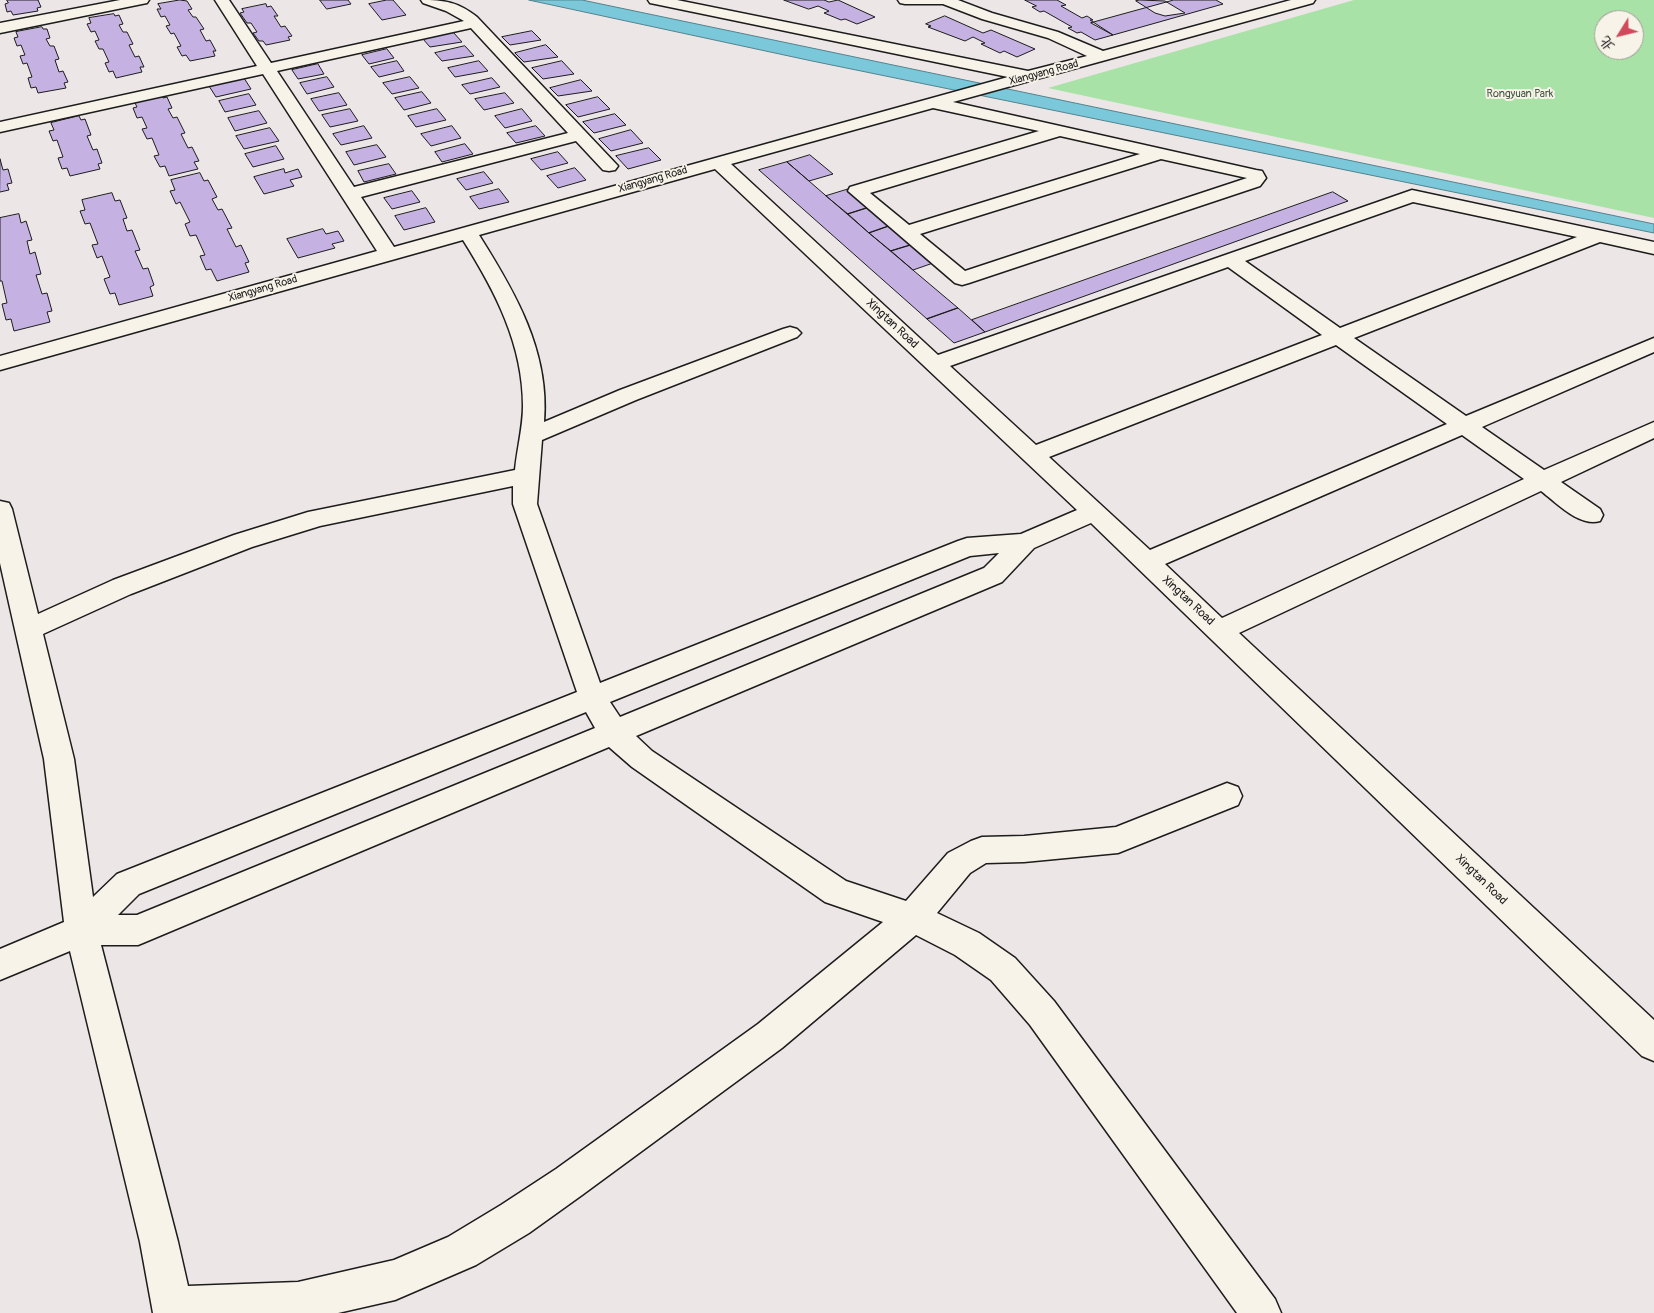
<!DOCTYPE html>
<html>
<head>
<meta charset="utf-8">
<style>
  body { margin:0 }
  #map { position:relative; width:1654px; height:1313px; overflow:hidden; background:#ede6e7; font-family:Pangolin,"LXGW WenKai TC",sans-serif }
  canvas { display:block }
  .north { position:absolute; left:1594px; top:10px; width:50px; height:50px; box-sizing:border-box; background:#f7f3e8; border:1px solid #9f9d96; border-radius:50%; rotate:234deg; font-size:14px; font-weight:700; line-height:20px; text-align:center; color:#1c1c1c }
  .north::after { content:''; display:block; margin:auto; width:18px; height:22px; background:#d1495b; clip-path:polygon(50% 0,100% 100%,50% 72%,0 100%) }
</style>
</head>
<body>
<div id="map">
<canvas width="1654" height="1313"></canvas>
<div class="north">北</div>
</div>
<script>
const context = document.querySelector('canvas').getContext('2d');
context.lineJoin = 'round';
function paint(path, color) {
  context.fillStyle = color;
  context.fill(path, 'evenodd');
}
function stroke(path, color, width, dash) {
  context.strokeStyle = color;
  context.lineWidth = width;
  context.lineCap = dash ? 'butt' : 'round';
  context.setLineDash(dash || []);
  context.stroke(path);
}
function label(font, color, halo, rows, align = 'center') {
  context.font = font + ' Pangolin,sans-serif';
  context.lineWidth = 4;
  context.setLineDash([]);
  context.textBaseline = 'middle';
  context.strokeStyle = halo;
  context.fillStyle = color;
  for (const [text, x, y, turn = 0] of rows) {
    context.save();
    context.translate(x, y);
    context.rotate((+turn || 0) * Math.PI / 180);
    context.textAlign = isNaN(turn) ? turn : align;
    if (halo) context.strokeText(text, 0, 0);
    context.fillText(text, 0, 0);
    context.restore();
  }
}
paint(new Path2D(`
  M 1354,0 L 1654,0 L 1654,218 L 1048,88 ZM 1604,20 L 1634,20 L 1634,50 L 1604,50 Z`), '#a8e2a7');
const water = new Path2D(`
  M 529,0 L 582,0 L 1654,224 L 1654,233 L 812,61 Z`);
paint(water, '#7ac8d9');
stroke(water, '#54838d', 1);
const building = new Path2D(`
  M 7,0 L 38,0 L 41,7 L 37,8 L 38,11 L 13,15 L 11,11 L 7,12 L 5,4 L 8,3 Z
  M 180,0 L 187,1 L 192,9 L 188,10 L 193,17 L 196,17 L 204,29 L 200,30 L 206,41 L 210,40 L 216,51 L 213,51 L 215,56 L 190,61 L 186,55 L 182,56 L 177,47 L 181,46 L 174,33 L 171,34 L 166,26 L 170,25 L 165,16 L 161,17 L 157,9 L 161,9 L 158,4 Z
  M 320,0 L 348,0 L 351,4 L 327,9 Z
  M 387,0 L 393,0 L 406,15 L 382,20 L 369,4 Z
  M 784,0 L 824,0 L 829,2 L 838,0 L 875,17 L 857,24 L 845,19 L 841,20 L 824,13 L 829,11 L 818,6 L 809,9 Z
  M 1025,0 L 1057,0 L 1066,5 L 1061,6 L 1082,18 L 1087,16 L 1093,20 L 1090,20 L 1113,35 L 1095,40 L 1081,32 L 1077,33 L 1068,28 L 1072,27 L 1044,11 L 1040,12 L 1032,7 L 1036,6 Z
  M 1140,0 L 1165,1 L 1185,13 L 1165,16 L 1155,13 L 1136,1 Z
  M 1174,0 L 1216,0 L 1223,4 L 1113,35 L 1091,23 Z
  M 266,4 L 267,7 L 271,6 L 278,16 L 274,16 L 281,27 L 285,26 L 292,36 L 288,37 L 290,40 L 266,45 L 263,41 L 259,41 L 253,33 L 257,32 L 251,23 L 247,23 L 240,13 L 244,12 L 242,9 Z
  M 114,14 L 115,16 L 119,15 L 123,24 L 119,25 L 123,32 L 127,32 L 133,44 L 129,45 L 135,57 L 139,56 L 144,67 L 140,67 L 142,72 L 116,78 L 113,71 L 109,72 L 105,63 L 109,62 L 103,49 L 99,49 L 95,41 L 99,40 L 95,31 L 91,32 L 87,24 L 91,23 L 89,18 Z
  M 945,16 L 983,33 L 991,30 L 1035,49 L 1017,57 L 1004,51 L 1000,53 L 981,44 L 985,43 L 973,37 L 965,41 L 928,27 L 931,26 L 926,24 Z
  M 42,27 L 43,29 L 47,29 L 50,38 L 46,39 L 50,46 L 54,46 L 59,59 L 55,60 L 59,72 L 63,71 L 68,82 L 64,83 L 66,88 L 38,93 L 36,87 L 31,88 L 28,78 L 32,77 L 27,63 L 23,64 L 20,56 L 25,55 L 21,45 L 17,46 L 14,38 L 18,37 L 16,32 Z
  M 532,31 L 541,40 L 510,45 L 502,37 Z
  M 453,32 L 462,42 L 430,47 L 423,39 Z
  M 546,45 L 558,57 L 524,62 L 515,53 Z
  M 465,46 L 474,56 L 442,61 L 435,53 Z
  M 387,49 L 394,58 L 369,64 L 362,55 Z
  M 397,61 L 404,71 L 379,77 L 371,67 Z
  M 479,61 L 488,71 L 455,77 L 448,68 Z
  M 562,61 L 574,74 L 543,79 L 532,68 Z
  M 318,64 L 324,74 L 298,79 L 292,70 Z
  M 327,77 L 334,87 L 307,94 L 300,83 Z
  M 410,77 L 419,88 L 392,94 L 383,83 Z
  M 244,78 L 251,89 L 216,97 L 209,86 Z
  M 492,78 L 500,87 L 470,94 L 462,85 Z
  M 581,80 L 592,91 L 558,96 L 550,88 Z
  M 422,92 L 431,103 L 404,110 L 395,98 Z
  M 339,93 L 347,105 L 319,111 L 311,99 Z
  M 505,93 L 514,103 L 484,110 L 475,99 Z
  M 249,94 L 256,105 L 225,112 L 219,101 Z
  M 161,95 L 163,98 L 167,97 L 172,108 L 168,109 L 173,118 L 177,117 L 185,133 L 181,134 L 188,148 L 192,147 L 199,161 L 194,162 L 198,169 L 169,176 L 165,166 L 160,167 L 154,156 L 159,155 L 152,138 L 147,139 L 142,129 L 147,128 L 142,117 L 137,118 L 133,108 L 137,107 L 134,101 Z
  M 598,97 L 610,109 L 578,117 L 566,105 Z
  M 350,109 L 358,121 L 330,127 L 322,115 Z
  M 437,109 L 446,120 L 416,127 L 408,116 Z
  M 522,109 L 532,121 L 505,128 L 495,116 Z
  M 259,111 L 267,123 L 235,131 L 228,118 Z
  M 615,114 L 626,125 L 594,133 L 583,122 Z
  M 79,116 L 81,120 L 85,119 L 91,135 L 87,136 L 93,150 L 97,149 L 102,163 L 98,164 L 100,169 L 70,176 L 67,168 L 62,169 L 58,158 L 63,157 L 57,140 L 53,141 L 49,131 L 54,130 L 51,123 Z
  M 364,126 L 372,138 L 341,145 L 333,134 Z
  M 452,126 L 461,138 L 431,146 L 421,134 Z
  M 536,126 L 545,136 L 516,143 L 507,133 Z
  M 270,128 L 279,141 L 244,149 L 236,136 Z
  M 631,130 L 643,143 L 611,151 L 599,139 Z
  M 465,144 L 473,154 L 442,162 L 435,152 Z
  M 377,145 L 386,157 L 354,165 L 346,152 Z
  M 276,146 L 284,159 L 253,167 L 245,154 Z
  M 649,148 L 661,160 L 628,169 L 616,156 Z
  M 558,152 L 568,163 L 541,170 L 531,159 Z
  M 810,155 L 833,174 L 809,181 L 787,162 Z
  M 0,159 L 3,170 L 8,169 L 12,183 L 7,184 L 9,190 L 0,192 Z
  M 787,162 L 869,233 L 958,308 L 927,319 L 759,170 Z
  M 389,164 L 396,174 L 364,182 L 358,171 Z
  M 575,168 L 586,180 L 558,188 L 547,176 Z
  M 284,169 L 285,173 L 298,169 L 302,177 L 290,180 L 294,186 L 264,194 L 254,177 Z
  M 484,172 L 493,183 L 466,190 L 457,179 Z
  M 200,173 L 204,181 L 208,180 L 217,197 L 212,199 L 218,210 L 222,209 L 232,228 L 227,229 L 236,247 L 241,245 L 249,262 L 245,263 L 249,272 L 217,281 L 211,269 L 206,270 L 200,256 L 205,255 L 196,235 L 190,236 L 185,224 L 190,222 L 180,202 L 176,204 L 170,191 L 175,190 L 171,180 Z
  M 499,189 L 509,202 L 479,209 L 470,197 Z
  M 849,189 L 870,207 L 848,214 L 826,196 Z
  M 412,191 L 420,202 L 392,209 L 384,198 Z
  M 1333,192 L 1348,201 L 985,332 L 972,320 Z
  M 112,193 L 115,201 L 120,200 L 127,218 L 123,219 L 127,231 L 132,230 L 140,250 L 135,251 L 143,269 L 148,268 L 154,285 L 150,287 L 153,296 L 119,305 L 115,293 L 110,294 L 104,279 L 110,277 L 102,256 L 97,258 L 92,245 L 98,244 L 90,223 L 85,224 L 80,211 L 85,210 L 82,200 Z
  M 870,207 L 892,225 L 869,233 L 848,214 Z
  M 426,208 L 435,222 L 404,230 L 395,216 Z
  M 19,214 L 21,223 L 26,221 L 32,240 L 27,241 L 30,254 L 35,252 L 41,274 L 36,275 L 42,294 L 47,293 L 52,311 L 47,312 L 50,322 L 14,331 L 11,319 L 6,320 L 2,304 L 7,303 L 2,281 L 0,281 L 0,218 Z
  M 892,225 L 914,244 L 891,251 L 869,233 Z
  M 323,229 L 326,234 L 338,231 L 344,241 L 332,244 L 335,248 L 298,258 L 287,239 Z
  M 914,244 L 936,262 L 913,270 L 891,251 Z
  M 958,308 L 985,332 L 954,343 L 927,319 Z`);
paint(building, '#c6b2e2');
stroke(building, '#1c1c1c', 1);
const minor = new Path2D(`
  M 120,0 L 149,0 L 147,3 L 142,4 L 0,33 L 0,23 Z
  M 215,0 L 229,0 L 271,63 L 464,21 L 446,11 L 423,3 L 421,0 C 445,0 458,2 477,17 L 618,166 L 615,170 L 609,171 L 603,170 L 576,141 L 361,197 L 394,247 L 1008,77 L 655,4 L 650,3 L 648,0 L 677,0 L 1028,71 L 1087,56 L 1048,38 L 982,19 L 943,4 L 905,4 L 900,3 L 898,0 L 958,0 L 992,13 L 1058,32 L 1103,51 L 1291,0 L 1315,0 L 1313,3 L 953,102 L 1256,170 L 1262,171 L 1266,178 L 1260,186 L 969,283 L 962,285 L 955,283 L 848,191 L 850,187 L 1039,131 L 933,108 L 731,164 L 938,355 L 1412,190 L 1654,242 L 1654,254 L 1600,242 L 1354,338 L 1466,416 L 1654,338 L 1654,352 L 1482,427 L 1544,470 L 1654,422 L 1654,438 L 1561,482 L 1600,509 L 1603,515 L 1600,521 C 1579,527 1557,503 1541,491 L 1239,633 L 1654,1020 L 1654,1061 L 1642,1056 L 1091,523 L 1034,548 L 1002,582 L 636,736 L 652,751 L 846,881 L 906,901 L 948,853 L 971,841 L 982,837 L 1024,836 L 1116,827 L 1227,783 L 1238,787 L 1242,796 L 1238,805 L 1118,853 L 1024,862 L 986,863 L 970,873 L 937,913 L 979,933 L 1015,958 L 1054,1001 L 1275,1299 L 1281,1313 L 1237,1313 L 1030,1025 L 991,980 L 955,955 L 916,935 L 782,1048 L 582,1195 L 529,1233 L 476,1265 L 395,1300 L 338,1313 L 153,1313 L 140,1242 L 70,951 L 0,980 L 0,949 L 64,922 L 44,759 L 0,563 L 0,501 L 9,503 L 12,509 L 38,614 L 113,580 L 234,535 L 308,512 L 515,470 C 517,449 523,427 523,406 C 523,344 495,291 463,240 L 0,370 L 0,356 L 377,251 L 263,74 L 0,132 L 0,122 L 257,66 ZM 471,28 L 568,133 L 354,187 L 277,71 ZM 1060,136 L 1140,154 L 909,225 L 870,193 ZM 1161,159 L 1247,178 L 965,271 L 920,234 ZM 715,169 L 1077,510 L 1021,534 L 967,538 L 958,541 L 600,683 L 537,504 L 542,440 L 636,400 L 797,337 L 801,333 L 797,329 L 790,327 L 783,329 L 620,390 L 544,422 C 550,352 515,292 479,235 ZM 1413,202 L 1577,237 L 1340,328 L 1245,261 ZM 1228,267 L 1322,335 L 1036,445 L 950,366 ZM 1336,345 L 1447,424 L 1150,550 L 1049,457 ZM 1462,435 L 1524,479 L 1222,618 L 1165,564 ZM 513,486 L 513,504 L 577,692 L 117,874 L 93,897 L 74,759 L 43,634 L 131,594 L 252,547 L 320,526 ZM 999,553 L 984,568 L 620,717 L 610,702 L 970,556 ZM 586,712 L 595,728 L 137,915 L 118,915 L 139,894 ZM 609,747 L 632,767 L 825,902 L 883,922 L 758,1024 L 556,1169 L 501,1205 L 448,1237 L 394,1260 L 298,1282 L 188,1286 L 178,1242 L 101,945 L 138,945 L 150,940 Z`);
stroke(minor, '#1c1c1c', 3);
paint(minor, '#f7f3e8');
label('11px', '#1c1c1c', '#f7f3e8', [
  ["Xiangyang Road",1044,73,-15],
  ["Xiangyang Road",653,180,-16],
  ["Xiangyang Road",263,289,-16]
]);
label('11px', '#465746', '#f7f3e8', [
  ["Rongyuan Park",1520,94]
]);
label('12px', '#1c1c1c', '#f7f3e8', [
  ["Xingtan Road",892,324,43],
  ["Xingtan Road",1188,601,43],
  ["Xingtan Road",1481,880,44]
]);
</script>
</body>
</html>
